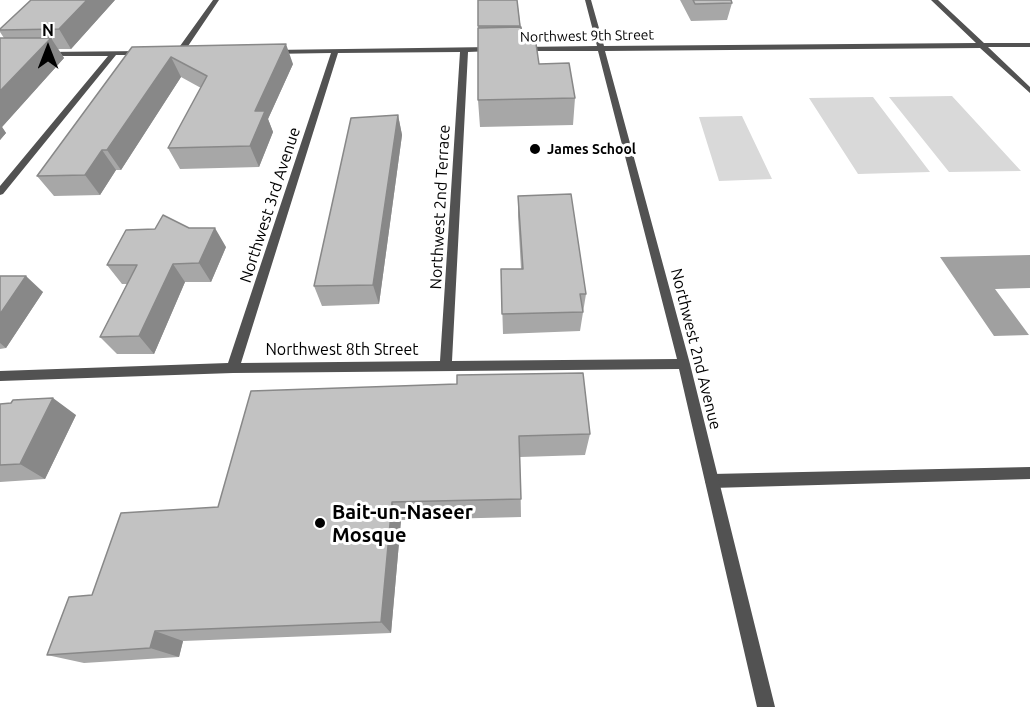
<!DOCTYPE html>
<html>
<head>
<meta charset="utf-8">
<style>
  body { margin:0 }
  #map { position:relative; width:1030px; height:707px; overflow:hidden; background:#fff; font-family:Ubuntu,sans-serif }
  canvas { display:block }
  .north { position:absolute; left:18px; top:18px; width:60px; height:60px; -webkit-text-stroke:4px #fff; paint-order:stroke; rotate:0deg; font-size:16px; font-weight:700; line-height:24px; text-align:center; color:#000 }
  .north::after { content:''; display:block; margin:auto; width:21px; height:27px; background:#000; clip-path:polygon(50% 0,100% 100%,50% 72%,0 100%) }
</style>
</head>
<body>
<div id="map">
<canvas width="1030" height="707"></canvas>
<div class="north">N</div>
</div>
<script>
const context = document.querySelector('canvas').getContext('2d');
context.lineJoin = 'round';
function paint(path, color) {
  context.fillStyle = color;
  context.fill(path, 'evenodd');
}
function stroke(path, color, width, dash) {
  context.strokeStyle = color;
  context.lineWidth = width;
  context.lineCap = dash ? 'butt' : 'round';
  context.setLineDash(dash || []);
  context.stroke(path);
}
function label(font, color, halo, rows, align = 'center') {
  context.font = font + ' Ubuntu,sans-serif';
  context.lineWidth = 6;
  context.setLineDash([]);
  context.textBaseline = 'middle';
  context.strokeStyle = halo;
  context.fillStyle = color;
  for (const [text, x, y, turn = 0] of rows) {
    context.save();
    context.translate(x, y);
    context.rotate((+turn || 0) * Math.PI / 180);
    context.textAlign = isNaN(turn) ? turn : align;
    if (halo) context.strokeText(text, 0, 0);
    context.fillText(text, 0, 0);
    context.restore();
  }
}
paint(new Path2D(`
  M 952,96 L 1021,171 L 949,172 L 889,97 Z
  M 873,97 L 930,172 L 858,174 L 809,98 Z
  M 742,116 L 772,179 L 719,181 L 699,117 Z`), '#d9d9d9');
paint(new Path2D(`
  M 1030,255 L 1030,288 L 995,289 L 1029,335 L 994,336 L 940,257 Z`), '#a0a0a0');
paint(new Path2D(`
  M 1030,467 L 1030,479 L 712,488 L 707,486 L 705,481 L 707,476 L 712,474 Z`), '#525252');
paint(new Path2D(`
  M 213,0 L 219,0 L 182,55 L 176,55 L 175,53 Z
  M 585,0 L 591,0 L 604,46 L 976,43 L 931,0 L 938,0 L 984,43 L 1030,43 L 1030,47 L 988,47 L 1030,87 L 1030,93 L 980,48 L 605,51 L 690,364 L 775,707 L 757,707 L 679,369 L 233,373 L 0,381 L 0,371 L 228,363 L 331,53 L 269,54 L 269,50 L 272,50 L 492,47 L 496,49 L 492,51 L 468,52 L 452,361 L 677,359 L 598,51 L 521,51 L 517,49 L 521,47 L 597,46 ZM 460,52 L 440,361 L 241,363 L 338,53 Z
  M 144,51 L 148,53 L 147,55 L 116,55 L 3,194 L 0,195 L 0,186 L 108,56 L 47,56 L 43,54 L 44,52 Z`), '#525252');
paint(new Path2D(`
  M 115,0 L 71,49 L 58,49 L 64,58 L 2,127 L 6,133 L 0,140 L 0,38 L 4,38 L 0,32 L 0,30 Z
  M 478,0 L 517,0 L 522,37 L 539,64 L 575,98 L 573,125 L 480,127 L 478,100 Z
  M 680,0 L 731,0 L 732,3 L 727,20 L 691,21 Z
  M 132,47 L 293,64 L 268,119 L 273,132 L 259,167 L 180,169 L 168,148 L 201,88 L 181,77 L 121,170 L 116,170 L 100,195 L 54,196 L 37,176 Z
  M 398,115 L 402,135 L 379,304 L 322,306 L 314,286 Z
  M 518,196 L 586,294 L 580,331 L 503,334 L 501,269 L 521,269 L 518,216 Z
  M 226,247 L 211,282 L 185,282 L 154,354 L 117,354 L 100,337 L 127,284 L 122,284 L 107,265 Z
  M 0,276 L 43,292 L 6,348 L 0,349 Z
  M 457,384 L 590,434 L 585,455 L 520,457 L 521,517 L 401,520 L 391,633 L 183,641 L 179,657 L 84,663 L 47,655 L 92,595 L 218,507 Z
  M 0,404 L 76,415 L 45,479 L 0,482 Z`), '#a7a7a7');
paint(new Path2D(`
  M 87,0 L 115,0 L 71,49 L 59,29 Z
  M 51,38 L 64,58 L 2,127 L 6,133 L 0,140 L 0,91 Z
  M 286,44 L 293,64 L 268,119 L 273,132 L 259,167 L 250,146 L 255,111 Z
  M 171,57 L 181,77 L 121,170 L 107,150 Z
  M 398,115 L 402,135 L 379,304 L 373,285 Z
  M 102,150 L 116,170 L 100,195 L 85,175 Z
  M 215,228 L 226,247 L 211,282 L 199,263 Z
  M 173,264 L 185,282 L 154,354 L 139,336 Z
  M 26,276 L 43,292 L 6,348 L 0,343 L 0,314 Z
  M 53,398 L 76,415 L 45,479 L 20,464 Z
  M 392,502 L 401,520 L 391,633 L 381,622 Z
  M 155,631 L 183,641 L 179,657 L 150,648 Z`), '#888');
const building = new Path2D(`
  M 31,0 L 87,0 L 59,29 L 0,30 L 0,29 Z
  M 478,0 L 517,0 L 520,26 L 478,26 Z
  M 693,0 L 731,0 L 732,3 L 695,4 Z
  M 521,27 L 522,37 L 535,37 L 539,64 L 569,63 L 575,98 L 478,100 L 478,28 Z
  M 0,38 L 51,38 L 0,91 Z
  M 286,44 L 255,111 L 265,111 L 250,146 L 168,148 L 207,76 L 171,57 L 107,150 L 102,150 L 85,175 L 37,176 L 132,47 Z
  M 398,115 L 373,285 L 314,286 L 351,118 Z
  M 571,194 L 586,294 L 580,294 L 583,312 L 502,314 L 501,269 L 523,269 L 518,196 Z
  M 163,215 L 189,228 L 215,228 L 199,263 L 173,264 L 139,336 L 100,337 L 137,265 L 107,265 L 126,230 L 155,229 Z
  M 0,276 L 26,276 L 0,314 Z
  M 583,373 L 590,434 L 519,436 L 521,499 L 392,502 L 381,622 L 155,631 L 150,648 L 47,655 L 69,597 L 92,595 L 121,513 L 218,507 L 251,391 L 457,384 L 457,375 Z
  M 53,398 L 20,464 L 0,465 L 0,404 L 11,403 L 13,400 Z`);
paint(building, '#c2c2c2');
stroke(building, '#888', 1.5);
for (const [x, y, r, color] of [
  [535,149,6,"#000"],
  [320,523,6,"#000"]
]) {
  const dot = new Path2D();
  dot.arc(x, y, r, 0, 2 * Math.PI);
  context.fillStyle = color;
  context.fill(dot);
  stroke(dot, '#fff', 2);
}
label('14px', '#000', '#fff', [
  ["Northwest 9th Street",587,36,-1]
]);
label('bold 14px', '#000', '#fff', [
  ["James School",547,149]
], 'left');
label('16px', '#000', '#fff', [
  ["Northwest 3rd Avenue",270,205,-72],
  ["Northwest 2nd Terrace",440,207,-87],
  ["Northwest 2nd Avenue",696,349,76],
  ["Northwest 8th Street",342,350]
]);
label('bold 20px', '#000', '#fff', [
  ["Bait-un-Naseer",332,512],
  ["Mosque",332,535]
], 'left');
</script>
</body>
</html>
